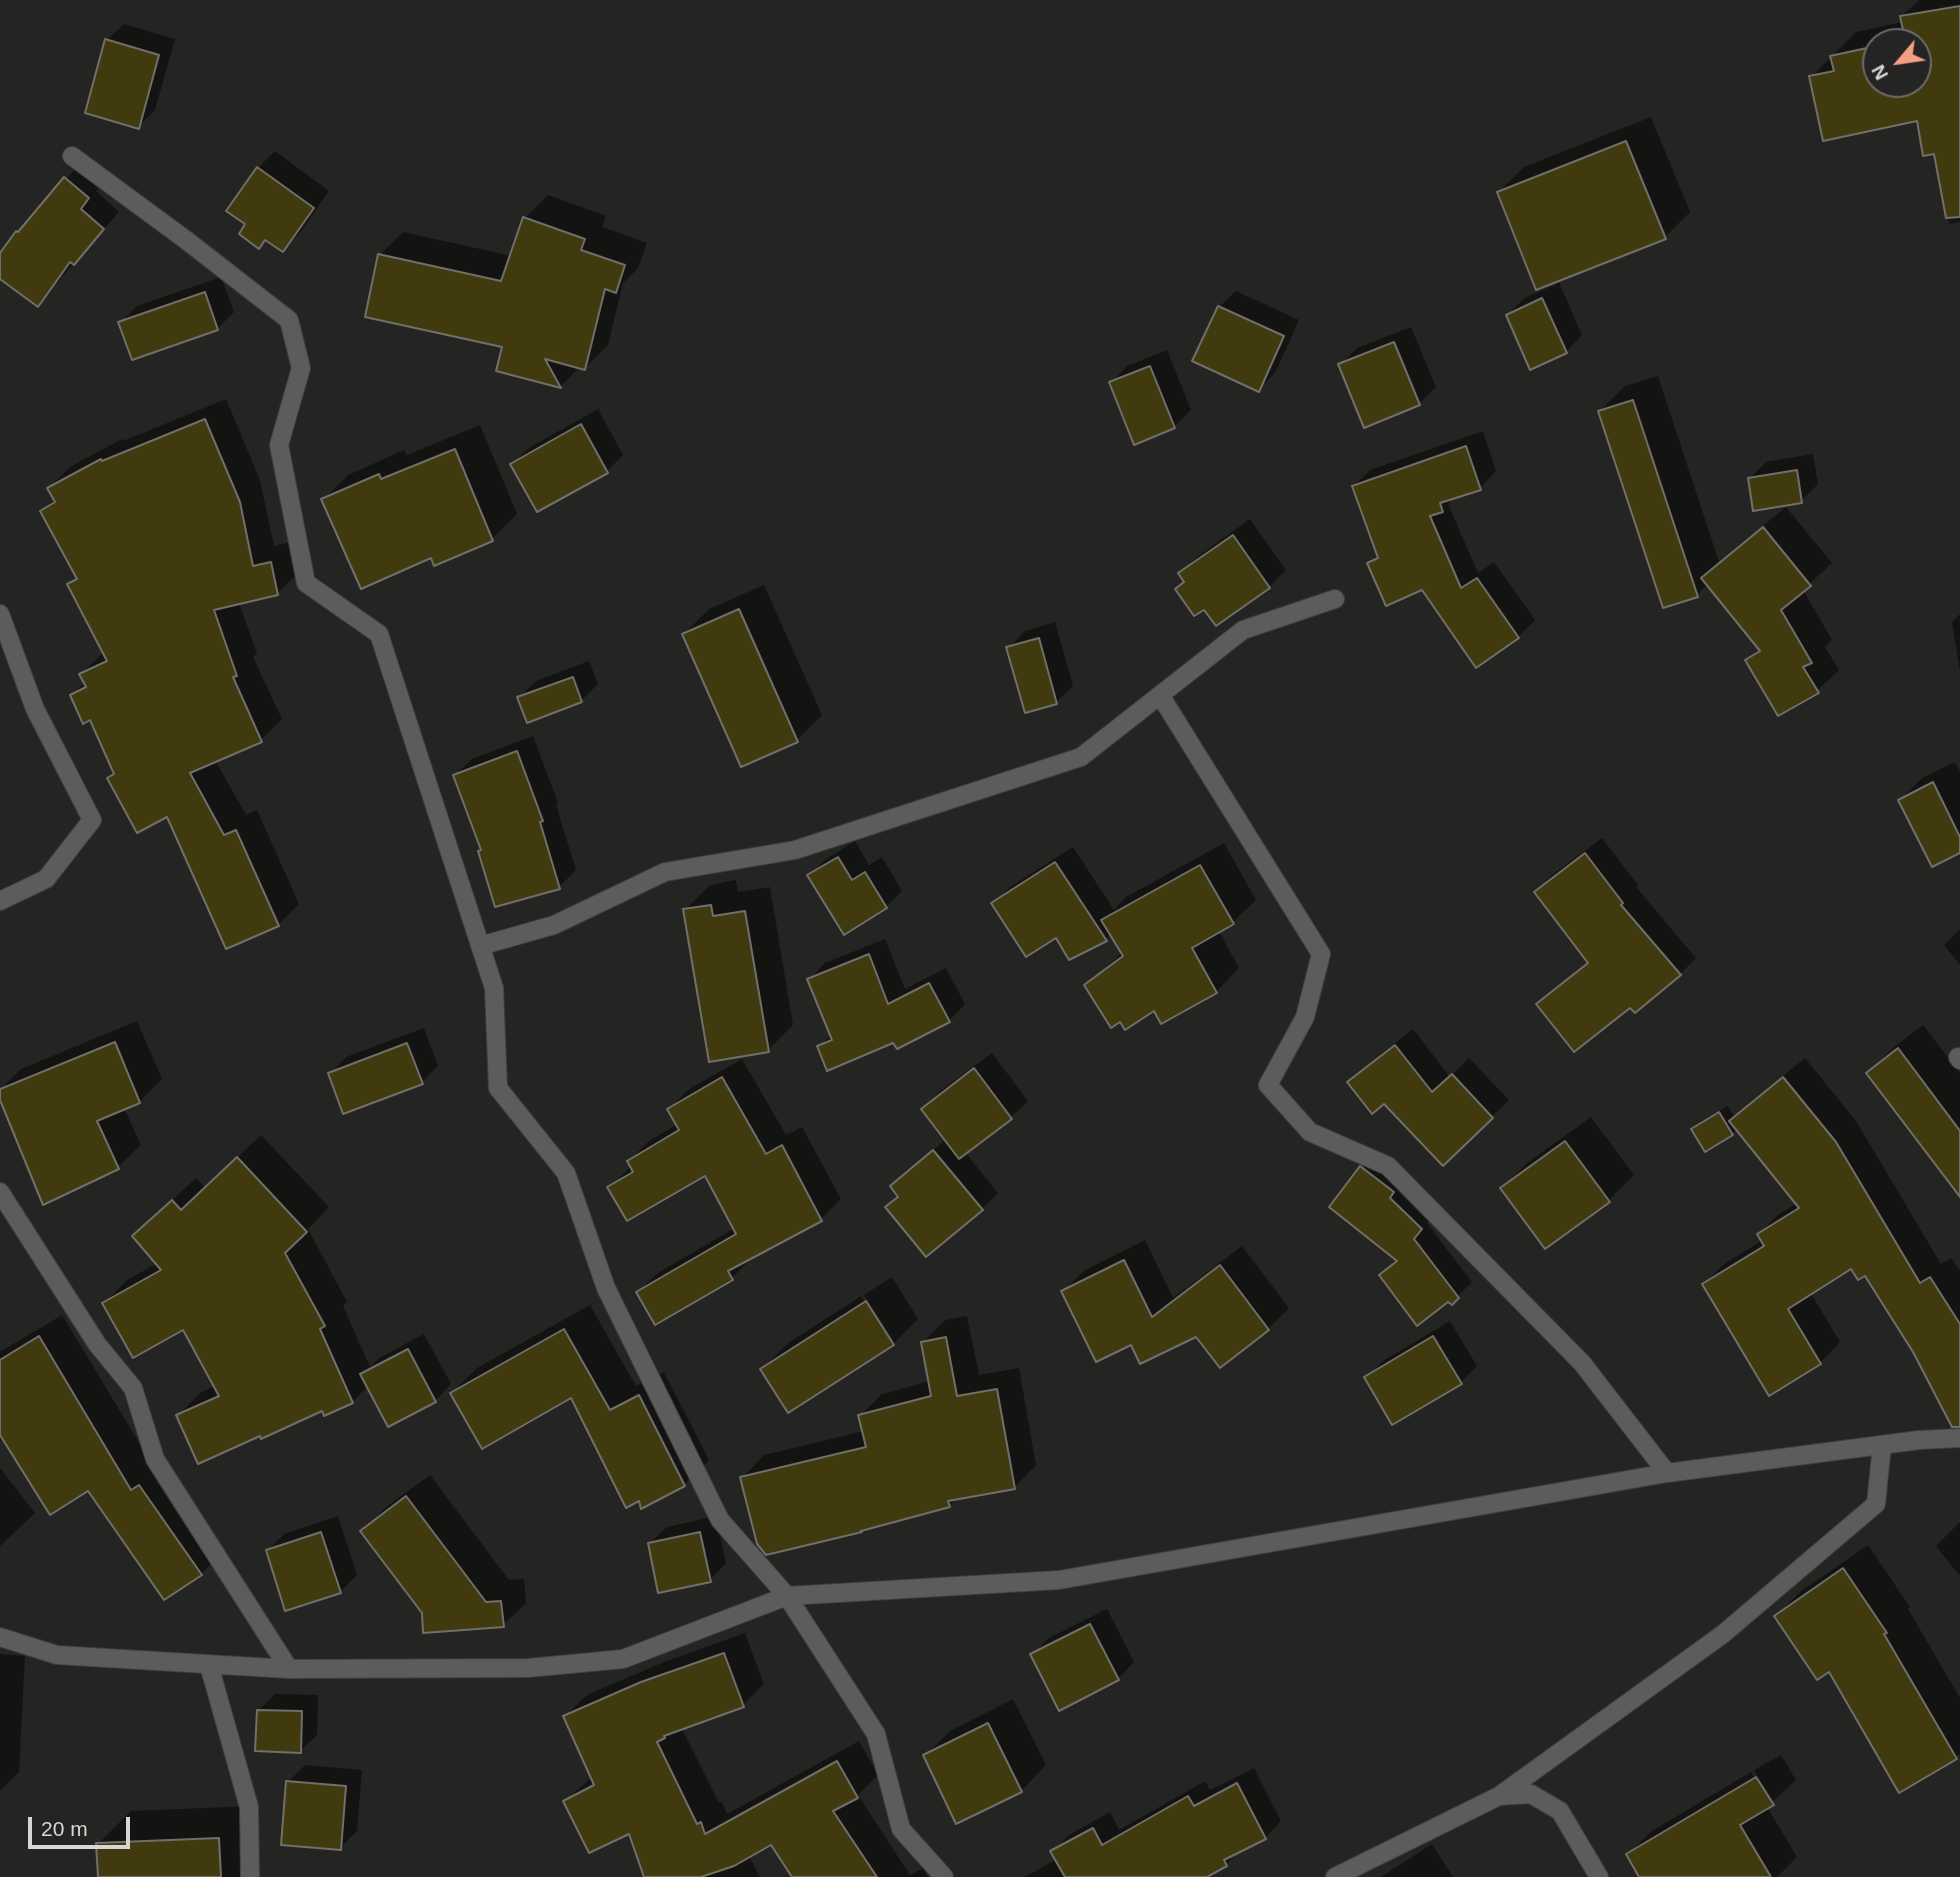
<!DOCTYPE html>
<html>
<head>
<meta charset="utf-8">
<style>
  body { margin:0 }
  #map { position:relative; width:1960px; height:1877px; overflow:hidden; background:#242422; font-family:Helvetica,sans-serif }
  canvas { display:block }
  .north { position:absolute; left:1862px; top:28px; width:70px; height:70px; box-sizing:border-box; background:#242422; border:2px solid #6b6b69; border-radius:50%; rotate:241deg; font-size:19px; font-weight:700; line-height:28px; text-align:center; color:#d6d6d4 }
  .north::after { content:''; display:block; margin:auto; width:24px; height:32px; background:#f39f84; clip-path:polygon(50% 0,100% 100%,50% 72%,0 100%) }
  .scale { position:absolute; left:28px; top:1817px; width:102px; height:32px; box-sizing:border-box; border:4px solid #d6d6d4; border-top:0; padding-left:9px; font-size:21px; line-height:24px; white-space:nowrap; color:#d6d6d4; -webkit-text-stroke:5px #242422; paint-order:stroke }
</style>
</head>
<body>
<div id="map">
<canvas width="1960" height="1877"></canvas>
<div class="north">N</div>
<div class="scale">20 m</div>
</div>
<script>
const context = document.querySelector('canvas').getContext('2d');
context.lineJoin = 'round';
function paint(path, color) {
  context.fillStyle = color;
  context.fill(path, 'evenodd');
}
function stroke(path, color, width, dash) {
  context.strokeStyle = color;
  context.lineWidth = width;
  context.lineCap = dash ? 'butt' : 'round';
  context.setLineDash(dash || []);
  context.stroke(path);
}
paint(new Path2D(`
  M 1919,0 L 1960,0 L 1960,222 L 1949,224 L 1936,152 L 1918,119 L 1811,77 L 1856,32 L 1903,22 L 1902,16 ZM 1876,42 L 1918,42 L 1918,84 L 1876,84 Z
  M 124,24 L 175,39 L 155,110 L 138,127 L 107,40 Z
  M 1651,117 L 1690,212 L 1665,237 L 1558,280 L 1582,335 L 1566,352 L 1508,315 L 1524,298 L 1557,284 L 1499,192 L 1524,167 Z
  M 275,151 L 329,191 L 299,234 L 282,250 L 267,239 L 259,246 L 248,224 L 258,168 Z
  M 82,162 L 104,181 L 96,191 L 119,212 L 38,304 L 0,277 L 0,256 L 17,232 Z
  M 548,195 L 606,216 L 602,227 L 647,243 L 638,268 L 623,283 L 608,345 L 585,368 L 580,367 L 561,386 L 498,370 L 504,345 L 380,255 L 403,232 L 512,256 L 525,218 Z
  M 221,277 L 234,312 L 217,329 L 120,323 L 137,306 Z
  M 1236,291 L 1299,320 L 1275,373 L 1258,390 L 1219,307 Z
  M 1411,327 L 1436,387 L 1419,404 L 1340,365 L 1357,348 Z
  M 1167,350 L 1191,410 L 1174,427 L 1111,383 L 1127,366 Z
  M 1658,376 L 1719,562 L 1786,507 L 1832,563 L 1803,590 L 1832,640 L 1825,647 L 1839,670 L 1817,691 L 1747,660 L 1760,648 L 1708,584 L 1697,595 L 1600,411 L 1625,386 Z
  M 226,399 L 260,480 L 274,546 L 291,542 L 298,573 L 277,594 L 239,603 L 257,653 L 253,657 L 282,719 L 261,740 L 215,760 L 246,815 L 257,810 L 299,904 L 278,925 L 168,814 L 109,778 L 115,773 L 90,718 L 72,695 L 85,682 L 81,674 L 104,652 L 69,585 L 77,577 L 42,512 L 55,498 L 49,488 L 70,467 L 122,439 L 123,441 Z
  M 598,409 L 623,455 L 607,471 L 512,464 L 529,448 Z
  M 480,425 L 517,514 L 492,539 L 432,556 L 323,500 L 348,475 L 404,450 L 407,455 Z
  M 1483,431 L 1496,471 L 1480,488 L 1457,495 L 1448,504 L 1478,573 L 1494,562 L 1535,620 L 1518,637 L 1477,666 L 1423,588 L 1369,563 L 1379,554 L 1354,486 L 1370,470 Z
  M 1813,454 L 1818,484 L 1801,501 L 1749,479 L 1766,462 Z
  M 1250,519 L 1286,570 L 1269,587 L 1216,624 L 1180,573 L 1197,557 Z
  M 764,585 L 822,715 L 797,740 L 684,634 L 709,609 Z
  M 1960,614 L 1960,672 L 1952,622 Z
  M 1055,622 L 1073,686 L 1056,702 L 1008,648 L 1025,631 Z
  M 589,661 L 598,684 L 581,701 L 519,698 L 536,681 Z
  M 533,736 L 558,803 L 556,805 L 576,870 L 559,887 L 483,849 L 455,775 L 472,759 Z
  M 1955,762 L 1960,771 L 1960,851 L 1900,800 L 1922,778 Z
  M 1602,838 L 1638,885 L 1636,887 L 1696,958 L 1680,974 L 1631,1005 L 1539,1004 L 1589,961 L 1536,892 L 1552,875 Z
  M 855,841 L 869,865 L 882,857 L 902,891 L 886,907 L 809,875 L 826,859 Z
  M 1224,843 L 1256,900 L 1232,923 L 1219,931 L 1239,968 L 1216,992 L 1154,1008 L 1086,985 L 1123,952 L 1111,934 L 1105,939 L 1056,936 L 994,903 L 1010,887 L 1073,847 L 1114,910 L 1126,897 Z
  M 736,880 L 738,892 L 770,887 L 793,1025 L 768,1050 L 685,910 L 710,885 Z
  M 1960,929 L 1960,965 L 1944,945 Z
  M 885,939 L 905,989 L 946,968 L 965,1004 L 949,1021 L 894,1040 L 819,1047 L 831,1035 L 809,980 L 825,963 Z
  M 137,1021 L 162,1079 L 139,1102 L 124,1108 L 141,1145 L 118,1167 L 43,1202 L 0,1096 L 0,1090 L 21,1069 Z
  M 1923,1025 L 1960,1073 L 1960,1194 L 1868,1073 L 1893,1048 Z
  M 424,1028 L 438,1066 L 422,1082 L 330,1074 L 346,1057 Z
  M 1413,1029 L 1450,1077 L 1469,1058 L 1509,1100 L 1443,1163 L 1385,1102 L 1350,1082 L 1366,1066 Z
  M 992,1053 L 1028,1101 L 1011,1117 L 965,1152 L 998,1193 L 982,1209 L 887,1207 L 899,1195 L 892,1186 L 946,1139 L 923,1109 L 939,1092 Z
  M 1805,1058 L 1856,1121 L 1941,1264 L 1951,1258 L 1960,1271 L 1960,1407 L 1914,1351 L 1866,1274 L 1852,1267 L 1810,1292 L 1840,1342 L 1820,1363 L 1704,1284 L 1724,1264 L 1763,1240 L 1759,1234 L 1779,1214 L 1797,1203 L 1737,1128 L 1732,1134 L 1694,1129 L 1701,1121 L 1728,1106 L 1735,1118 L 1752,1101 Z
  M 742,1059 L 786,1135 L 802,1127 L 841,1199 L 821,1219 L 751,1256 L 752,1258 L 732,1278 L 655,1323 L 638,1292 L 658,1273 L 735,1228 L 706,1173 L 610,1187 L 632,1166 L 629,1161 L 649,1141 L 678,1124 L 669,1109 L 689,1089 Z
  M 1591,1117 L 1634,1175 L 1609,1200 L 1502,1188 L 1527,1163 Z
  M 261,1135 L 329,1207 L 308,1229 L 347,1302 L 343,1306 L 370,1367 L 379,1358 L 424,1334 L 451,1384 L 435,1401 L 368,1386 L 352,1402 L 323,1409 L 178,1416 L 201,1392 L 215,1386 L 184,1327 L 104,1304 L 127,1280 L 158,1263 L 134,1236 L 196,1178 L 205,1188 Z
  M 1377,1153 L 1436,1213 L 1427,1223 L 1472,1282 L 1452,1302 L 1381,1275 L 1397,1259 L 1362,1168 Z
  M 1145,1240 L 1173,1298 L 1242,1246 L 1289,1308 L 1268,1329 L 1132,1343 L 1063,1291 L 1085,1270 Z
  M 892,1277 L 918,1319 L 893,1344 L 762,1369 L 787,1344 L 861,1296 L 889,1340 L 893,1340 L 864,1295 Z
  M 590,1305 L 636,1386 L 664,1372 L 709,1460 L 684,1485 L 641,1498 L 572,1396 L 452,1393 L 477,1368 Z
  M 62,1315 L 155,1469 L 223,1551 L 201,1574 L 89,1489 L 4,1439 L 0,1441 L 0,1352 Z
  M 967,1316 L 979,1375 L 1019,1368 L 1036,1465 L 1014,1488 L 957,1498 L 949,1506 L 742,1478 L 764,1455 L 864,1431 L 860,1416 L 882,1394 L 930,1381 L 923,1342 L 945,1320 Z
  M 1450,1321 L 1477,1366 L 1461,1382 L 1366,1378 L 1383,1361 Z
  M 0,1468 L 35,1513 L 0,1546 Z
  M 430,1475 L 509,1580 L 524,1579 L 526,1603 L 503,1625 L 363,1531 L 385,1508 Z
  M 338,1516 L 357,1575 L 340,1592 L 268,1550 L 284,1534 Z
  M 716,1516 L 726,1563 L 710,1580 L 650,1543 L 667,1527 Z
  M 1960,1522 L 1960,1576 L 1936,1546 Z
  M 1868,1545 L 1910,1607 L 1908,1609 L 1960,1698 L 1960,1754 L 1900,1790 L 1829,1670 L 1776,1616 L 1800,1592 Z
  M 1107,1609 L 1134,1662 L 1118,1679 L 1032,1655 L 1049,1638 Z
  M 745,1633 L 764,1684 L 743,1705 L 681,1727 L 719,1803 L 722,1802 L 727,1814 L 859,1741 L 878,1775 L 858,1795 L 910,1875 L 923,1868 L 928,1877 L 794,1877 L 772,1843 L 749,1856 L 760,1877 L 662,1877 L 630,1831 L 565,1801 L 592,1777 L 565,1716 L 587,1695 L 664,1662 Z
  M 0,1654 L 25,1656 L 19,1772 L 0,1791 Z
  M 275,1694 L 318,1695 L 317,1735 L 300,1751 L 259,1710 Z
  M 1013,1699 L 1046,1765 L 1021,1791 L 925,1756 L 950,1731 Z
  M 1781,1755 L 1796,1780 L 1767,1807 L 1797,1857 L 1777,1877 L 1641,1877 L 1628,1854 L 1652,1831 L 1751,1772 L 1768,1800 L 1772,1800 L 1754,1770 Z
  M 305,1765 L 362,1770 L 357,1831 L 340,1848 L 288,1782 Z
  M 1254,1768 L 1281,1821 L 1265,1838 L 1240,1850 L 1226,1864 L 1204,1877 L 1025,1877 L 1057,1859 L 1053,1851 L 1069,1835 L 1110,1812 L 1119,1830 L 1205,1781 L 1210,1790 Z
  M 252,1806 L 255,1877 L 100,1877 L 98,1844 L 131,1811 Z
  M 1432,1844 L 1453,1877 L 1381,1877 Z`), '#0007');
const building = new Path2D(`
  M 1960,6 L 1960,217 L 1946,218 L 1934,154 L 1923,156 L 1917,121 L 1823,141 L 1809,76 L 1834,71 L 1830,56 L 1876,46 L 1876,84 L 1918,84 L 1918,42 L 1896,42 L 1905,40 L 1900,16 Z
  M 105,39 L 159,55 L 139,129 L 85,113 Z
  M 1626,141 L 1666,239 L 1536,290 L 1497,192 Z
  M 257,167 L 314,208 L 283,252 L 265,240 L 259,249 L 239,234 L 245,224 L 226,211 Z
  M 64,177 L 89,198 L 81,209 L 104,229 L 74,265 L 70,262 L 38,307 L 0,279 L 0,253 L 16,231 L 18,232 Z
  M 523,217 L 585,239 L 581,250 L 625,265 L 616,293 L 605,289 L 585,370 L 545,359 L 561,388 L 496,371 L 502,347 L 365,317 L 378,254 L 501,281 Z
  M 205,292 L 218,330 L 132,360 L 118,322 Z
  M 1542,298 L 1567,353 L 1530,370 L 1506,315 Z
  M 1218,306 L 1284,336 L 1259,392 L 1192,361 Z
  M 1394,342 L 1420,405 L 1364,428 L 1338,364 Z
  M 1150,366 L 1175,428 L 1134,445 L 1109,382 Z
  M 1633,400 L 1698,597 L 1663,608 L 1598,411 Z
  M 205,419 L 240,502 L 253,566 L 271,562 L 278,595 L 214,610 L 237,676 L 233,677 L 262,742 L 190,773 L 224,835 L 236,830 L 279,926 L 226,949 L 167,817 L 137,833 L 107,778 L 114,774 L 90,720 L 83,724 L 70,695 L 86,687 L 79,674 L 107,661 L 67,584 L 77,579 L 40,511 L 55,502 L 47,488 L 101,459 L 102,461 Z
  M 581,424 L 608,473 L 537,512 L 510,464 Z
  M 1466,446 L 1481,490 L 1440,503 L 1443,512 L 1430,516 L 1461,588 L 1477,578 L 1519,638 L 1476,668 L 1422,590 L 1386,606 L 1367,563 L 1378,558 L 1352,486 Z
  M 455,449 L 493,541 L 434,566 L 431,558 L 361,589 L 321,499 L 379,474 L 381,479 Z
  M 1797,470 L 1802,503 L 1753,511 L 1748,478 Z
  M 1763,527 L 1811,586 L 1781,610 L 1812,663 L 1803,667 L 1819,693 L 1778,716 L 1745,660 L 1760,651 L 1701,578 Z
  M 1233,535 L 1270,588 L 1216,626 L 1204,610 L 1194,616 L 1175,589 L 1184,582 L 1178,573 Z
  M 739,609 L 798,742 L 741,767 L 682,634 Z
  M 1039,638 L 1057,704 L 1025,713 L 1006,647 Z
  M 573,677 L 582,702 L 527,723 L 517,697 Z
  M 517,751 L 543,821 L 540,822 L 560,889 L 495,907 L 478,851 L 481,850 L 453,775 Z
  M 1933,782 L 1960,837 L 1960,853 L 1932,867 L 1898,800 Z
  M 1585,853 L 1623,903 L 1621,905 L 1681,975 L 1635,1013 L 1630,1008 L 1574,1052 L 1536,1004 L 1588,963 L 1534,892 Z
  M 838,857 L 852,880 L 865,872 L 887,908 L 844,935 L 807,875 Z
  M 1055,862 L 1107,941 L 1069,960 L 1056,938 L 1026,957 L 991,903 Z
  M 1200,865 L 1234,924 L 1192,948 L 1217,993 L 1161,1024 L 1154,1011 L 1125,1030 L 1120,1022 L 1111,1028 L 1084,985 L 1123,956 L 1101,920 Z
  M 711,905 L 713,916 L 745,911 L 769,1052 L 709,1062 L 683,909 Z
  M 869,954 L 888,1004 L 929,983 L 950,1022 L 897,1049 L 893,1043 L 827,1071 L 817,1046 L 832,1040 L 807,979 Z
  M 115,1042 L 140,1103 L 97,1121 L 119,1169 L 43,1205 L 0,1100 L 0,1089 Z
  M 407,1043 L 423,1084 L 343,1114 L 328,1073 Z
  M 1395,1045 L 1432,1092 L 1452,1074 L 1493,1118 L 1443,1166 L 1384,1104 L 1372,1114 L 1347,1082 Z
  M 1898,1048 L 1960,1131 L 1960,1197 L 1866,1073 Z
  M 974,1068 L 1012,1119 L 959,1159 L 921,1109 Z
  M 722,1077 L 766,1154 L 782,1145 L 822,1221 L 728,1271 L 733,1280 L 655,1325 L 636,1292 L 736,1234 L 705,1176 L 627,1221 L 607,1187 L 633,1172 L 627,1161 L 679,1130 L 667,1109 Z
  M 1783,1077 L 1836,1142 L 1920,1283 L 1930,1277 L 1960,1324 L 1960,1427 L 1952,1427 L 1913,1352 L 1865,1276 L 1858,1280 L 1851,1269 L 1788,1309 L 1821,1364 L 1769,1396 L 1702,1284 L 1764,1246 L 1757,1234 L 1799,1208 L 1729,1121 Z
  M 1719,1112 L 1733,1135 L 1705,1152 L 1691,1129 Z
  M 1565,1141 L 1610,1202 L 1545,1249 L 1500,1188 Z
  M 933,1150 L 983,1210 L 926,1257 L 885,1207 L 898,1197 L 890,1186 Z
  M 237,1157 L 307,1232 L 285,1253 L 325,1326 L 320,1329 L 353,1403 L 324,1416 L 322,1411 L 261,1439 L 260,1436 L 198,1464 L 176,1415 L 219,1396 L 183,1330 L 133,1358 L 102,1303 L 161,1270 L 132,1236 L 172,1200 L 181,1210 Z
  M 1360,1166 L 1394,1192 L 1390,1198 L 1422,1229 L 1414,1239 L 1459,1298 L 1452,1305 L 1448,1302 L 1417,1326 L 1379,1275 L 1397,1261 L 1329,1207 Z
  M 1124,1260 L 1152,1317 L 1220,1265 L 1269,1330 L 1220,1368 L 1196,1337 L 1140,1364 L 1131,1345 L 1096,1362 L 1061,1291 Z
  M 866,1301 L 894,1345 L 788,1413 L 760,1369 Z
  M 564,1329 L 610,1410 L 639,1395 L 685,1486 L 641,1509 L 639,1501 L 626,1508 L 571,1398 L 482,1449 L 450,1393 Z
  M 39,1336 L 131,1490 L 139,1485 L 202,1575 L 164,1600 L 88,1491 L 50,1515 L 0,1435 L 0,1360 Z
  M 1433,1336 L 1462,1384 L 1392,1425 L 1364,1377 Z
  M 946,1337 L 957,1396 L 997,1389 L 1015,1489 L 948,1501 L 950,1507 L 861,1531 L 862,1532 L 766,1555 L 757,1544 L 740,1477 L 866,1447 L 858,1415 L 931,1396 L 921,1342 Z
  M 408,1349 L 436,1402 L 388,1427 L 360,1374 Z
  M 406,1496 L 486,1602 L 501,1601 L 504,1627 L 423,1633 L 422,1613 L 360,1531 Z
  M 321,1532 L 341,1593 L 285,1611 L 266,1550 Z
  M 700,1532 L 711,1582 L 658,1593 L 648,1543 Z
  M 1843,1568 L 1887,1633 L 1884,1634 L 1957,1759 L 1899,1793 L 1829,1672 L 1817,1680 L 1774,1616 Z
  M 1090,1624 L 1119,1680 L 1059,1711 L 1030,1654 Z
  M 724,1653 L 744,1707 L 664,1736 L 665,1738 L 657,1742 L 697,1824 L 701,1822 L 705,1834 L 837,1761 L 858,1798 L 833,1811 L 877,1877 L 792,1877 L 771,1845 L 734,1866 L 701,1877 L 644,1877 L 629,1834 L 589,1853 L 563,1801 L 594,1785 L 563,1716 L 641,1682 Z
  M 257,1710 L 302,1711 L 301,1753 L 255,1751 Z
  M 988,1723 L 1022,1792 L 956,1824 L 923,1755 Z
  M 1756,1777 L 1774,1805 L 1740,1825 L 1771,1877 L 1639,1877 L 1626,1854 Z
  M 286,1781 L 346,1786 L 341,1850 L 281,1845 Z
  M 1237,1783 L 1266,1839 L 1224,1860 L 1227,1866 L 1207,1877 L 1065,1877 L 1050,1851 L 1093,1828 L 1102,1845 L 1188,1796 L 1194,1806 Z
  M 219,1838 L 221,1877 L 98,1877 L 96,1843 Z`);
paint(building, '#413a0e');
stroke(building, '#6f6f6c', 2);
const minor = new Path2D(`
  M 72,156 L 186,240 L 289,320 L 301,368 L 279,445 L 306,583 L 379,634 L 494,988 L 498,1088 L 566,1173 L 606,1288 L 720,1520 L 787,1596 L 876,1734 L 901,1829 L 944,1877
  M 0,614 L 35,709 L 92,820 L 46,879 L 0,901
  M 1160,695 L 1321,954 L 1305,1017 L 1268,1085 L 1310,1132 L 1388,1166 L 1582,1363 L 1667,1473
  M 480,946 L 554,925 L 665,872 L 795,850 L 1081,757 L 1243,630 L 1335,599
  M 1958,1057 L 1960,1060
  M 0,1192 L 97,1344 L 133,1388 L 155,1459 L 289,1669
  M 0,1637 L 57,1655 L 289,1669 L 528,1668 L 623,1659 L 787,1596 L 1059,1580 L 1667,1473 L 1919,1440 L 1960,1438
  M 209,1665 L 249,1807 L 250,1877
  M 1499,1796 L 1723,1634 L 1876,1504 L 1882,1445
  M 1335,1877 L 1499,1796 L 1531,1794 L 1560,1811 L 1599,1877`);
stroke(minor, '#40403e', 20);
stroke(minor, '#5d5c5c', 18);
</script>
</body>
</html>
